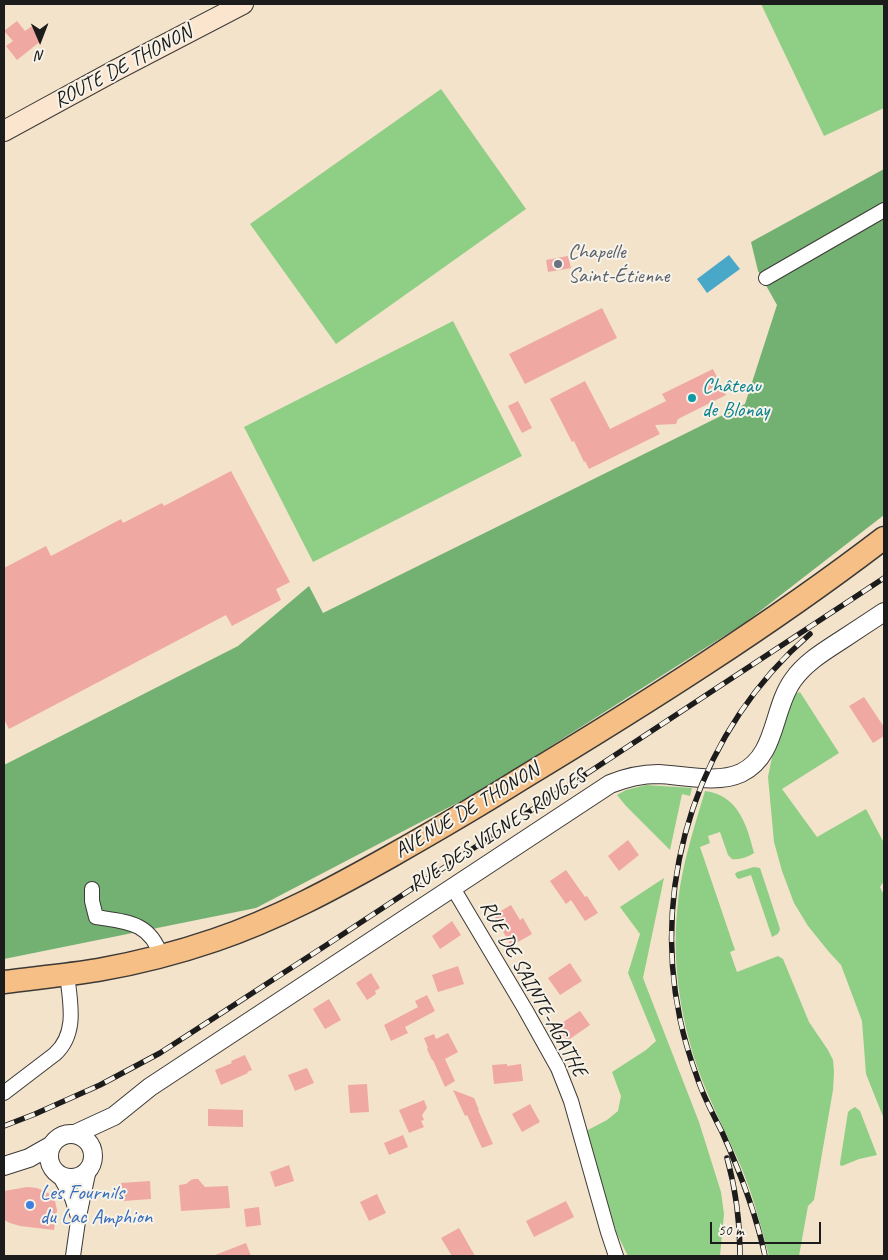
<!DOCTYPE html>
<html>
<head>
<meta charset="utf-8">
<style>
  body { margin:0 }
  #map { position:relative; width:888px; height:1260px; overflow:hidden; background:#f4e3cb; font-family:Caveat,sans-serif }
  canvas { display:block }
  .frame { position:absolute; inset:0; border:5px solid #1c1c1c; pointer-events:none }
  .north { position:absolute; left:15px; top:15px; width:50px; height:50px; -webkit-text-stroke:4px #f7f3e8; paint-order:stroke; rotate:179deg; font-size:14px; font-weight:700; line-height:20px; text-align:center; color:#1c1c1c }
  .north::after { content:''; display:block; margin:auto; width:18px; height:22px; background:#1c1c1c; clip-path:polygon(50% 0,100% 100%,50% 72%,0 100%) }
  .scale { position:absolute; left:710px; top:1222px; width:111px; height:22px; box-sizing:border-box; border:2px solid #1c1c1c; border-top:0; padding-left:6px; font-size:15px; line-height:18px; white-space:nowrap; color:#1c1c1c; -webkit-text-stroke:4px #f7f3e8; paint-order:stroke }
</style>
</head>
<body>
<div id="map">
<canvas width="888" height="1260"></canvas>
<div class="frame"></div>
<div class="north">N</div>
<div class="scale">50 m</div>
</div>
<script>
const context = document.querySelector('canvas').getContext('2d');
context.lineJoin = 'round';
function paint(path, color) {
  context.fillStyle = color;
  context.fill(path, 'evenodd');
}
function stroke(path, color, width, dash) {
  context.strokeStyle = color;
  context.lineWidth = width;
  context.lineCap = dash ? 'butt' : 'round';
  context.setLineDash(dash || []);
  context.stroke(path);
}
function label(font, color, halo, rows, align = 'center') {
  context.font = font + ' Caveat,sans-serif';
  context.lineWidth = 4;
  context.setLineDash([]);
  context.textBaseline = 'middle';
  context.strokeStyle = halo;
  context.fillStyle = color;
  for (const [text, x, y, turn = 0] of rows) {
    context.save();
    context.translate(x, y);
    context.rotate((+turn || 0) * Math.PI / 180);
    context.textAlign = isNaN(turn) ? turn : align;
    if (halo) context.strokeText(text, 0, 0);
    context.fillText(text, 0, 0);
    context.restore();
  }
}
paint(new Path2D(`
  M 761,4 L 884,4 L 884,108 L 824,136 Z
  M 441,89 L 526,209 L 336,344 L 250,224 Z
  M 453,321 L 522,456 L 313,562 L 244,427 Z
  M 800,692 L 839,753 L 782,789 L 817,837 L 866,809 L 884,843 L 884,881 L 880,887 L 884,895 L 884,1119 L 866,1074 L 862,1021 L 841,965 L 829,952 L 808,926 L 794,903 L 782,871 L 774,842 L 768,777 L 772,757 L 777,746 L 789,707 L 794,694 Z
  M 646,785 L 692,788 L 690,796 L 682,794 L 670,850 L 626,806 L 617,795 L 626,790 Z
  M 705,791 C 738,795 747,825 754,853 C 748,857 739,860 732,859 L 728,855 L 720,832 L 708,836 L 710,843 L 700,847 L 735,950 L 730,952 L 737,972 L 778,956 L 783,959 L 809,1022 L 828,1050 L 833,1060 L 834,1072 L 833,1090 L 814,1200 L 808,1206 L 799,1256 L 769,1256 C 761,1227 754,1198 742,1169 C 728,1136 710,1103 698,1069 C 681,1020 672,964 677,912 C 680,871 693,831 705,791 Z
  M 754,867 L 760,868 L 768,892 L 780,929 C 779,934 776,935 772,937 L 751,875 L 739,879 L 737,878 L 735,874 L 737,872 Z
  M 664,878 L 643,978 L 699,1122 L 721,1192 L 724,1214 L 720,1256 L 628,1256 L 617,1234 L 586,1131 L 607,1120 L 618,1111 L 621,1096 L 612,1072 L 646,1050 L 656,1041 L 628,973 L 640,934 L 620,907 Z
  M 855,1107 L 860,1111 L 877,1155 L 859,1159 L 842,1166 L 840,1165 L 840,1163 L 848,1112 L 850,1110 Z`), '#8fce85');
paint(new Path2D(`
  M 884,169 L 884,515 L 746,622 L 482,790 L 256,908 L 4,959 L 4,765 L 238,646 L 309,586 L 323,613 L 745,404 L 777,305 L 758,271 L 751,242 Z`), '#73b172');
paint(new Path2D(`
  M 729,255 L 740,269 L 707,293 L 697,279 Z`), '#49a8c8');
paint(new Path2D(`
  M 17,21 L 25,31 L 32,26 L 42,40 L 17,60 L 6,46 L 13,41 L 4,31 Z
  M 568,256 L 571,268 L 548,272 L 546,260 Z
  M 602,308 L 617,338 L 525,384 L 509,354 Z
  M 713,369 L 726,395 L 678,419 L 676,424 L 655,425 L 660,434 L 589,469 L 585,461 L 584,462 L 574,441 L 572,442 L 550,399 L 585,381 L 610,429 L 666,401 L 662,394 Z
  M 518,401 L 532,428 L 522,433 L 508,406 Z
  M 231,471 L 290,582 L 276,589 L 281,600 L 232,626 L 226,615 L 9,729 L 4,719 L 4,568 L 46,546 L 51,556 L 121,519 L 123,523 L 162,503 L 164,506 Z
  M 864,697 L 884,727 L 884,736 L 873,743 L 849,706 Z
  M 628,840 L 639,855 L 619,871 L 608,856 Z
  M 566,870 L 585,897 L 587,896 L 598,913 L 585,921 L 571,900 L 566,904 L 550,881 Z
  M 511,905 L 520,920 L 523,918 L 532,934 L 511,946 L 494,915 Z
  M 452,921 L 461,935 L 440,949 L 432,936 Z
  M 570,963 L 582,981 L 560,995 L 548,978 Z
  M 458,966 L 464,984 L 438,992 L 432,975 Z
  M 371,973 L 380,988 L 375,991 L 376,994 L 367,1000 L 356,983 Z
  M 427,995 L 435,1011 L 405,1027 L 408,1033 L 391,1041 L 384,1025 L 418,1007 L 415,1001 Z
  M 329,999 L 341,1020 L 325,1029 L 313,1009 Z
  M 580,1011 L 590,1025 L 567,1041 L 557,1026 Z
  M 448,1033 L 458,1052 L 445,1059 L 455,1081 L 445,1087 L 433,1060 L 432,1060 L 427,1049 L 428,1048 L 424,1038 L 434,1034 L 436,1039 Z
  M 245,1055 L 252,1070 L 247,1072 L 248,1073 L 221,1085 L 215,1070 L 232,1063 L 231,1061 Z
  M 507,1064 L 507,1066 L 521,1064 L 523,1081 L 494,1084 L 492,1065 Z
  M 307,1068 L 314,1083 L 295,1091 L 288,1075 Z
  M 367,1084 L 369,1112 L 350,1113 L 348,1085 Z
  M 453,1090 L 474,1098 L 479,1110 L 478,1110 L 493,1144 L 482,1148 L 467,1115 L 465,1116 Z
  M 424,1100 L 427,1108 L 422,1115 L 424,1120 L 421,1121 L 424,1127 L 409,1133 L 399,1110 Z
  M 530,1104 L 540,1122 L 522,1132 L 512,1114 Z
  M 208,1109 L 243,1110 L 243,1127 L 208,1126 Z
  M 403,1135 L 408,1147 L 389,1155 L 384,1143 Z
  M 289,1165 L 294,1181 L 275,1187 L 270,1172 Z
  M 194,1179 L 198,1179 L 205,1187 L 228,1186 L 230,1208 L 181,1211 L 179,1185 L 186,1184 L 191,1180 Z
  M 150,1181 L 151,1199 L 123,1201 L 121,1183 Z
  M 27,1187 L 37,1188 L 44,1191 L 50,1194 L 55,1201 L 57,1210 L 54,1230 L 20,1226 L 10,1223 L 4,1220 L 4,1191 Z
  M 377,1194 L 386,1213 L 369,1221 L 360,1202 Z
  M 566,1201 L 574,1217 L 534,1237 L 526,1221 Z
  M 259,1207 L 261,1225 L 246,1227 L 244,1209 Z
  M 459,1228 L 475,1256 L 452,1256 L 441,1238 Z
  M 246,1243 L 251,1256 L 215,1256 L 215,1255 Z`), '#efa8a2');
const minor = new Path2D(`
  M 766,278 L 884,210
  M 453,888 L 525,1009 L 558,1068 L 571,1101 L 608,1232 L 616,1256
  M 92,889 L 92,901 L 96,917 C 127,922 150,922 161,956
  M 4,1093 L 55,1054 C 78,1033 70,1002 67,974
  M 59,1175 L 72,1198 L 78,1217
  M 73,1256 L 78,1221 L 89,1169`);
const tertiary = new Path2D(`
  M49 1156a22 22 0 1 1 44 0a22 22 0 1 1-44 0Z
  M 75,1134 L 114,1116 L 150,1087 L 610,784 C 625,778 640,774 658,774 C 683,775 717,784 741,773 C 777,756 772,709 793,680 C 805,663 823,652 840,641 C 855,631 869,622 884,612
  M 4,1166 L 29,1158 L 52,1145`);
const secondary = new Path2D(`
  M 4,131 L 116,70 L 243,4`);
const primary = new Path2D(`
  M 4,982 C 35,978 67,975 98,970 C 138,963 177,953 215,940 C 277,919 334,888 391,856 C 435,831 478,806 521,779 C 645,704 769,626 884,538`);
stroke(minor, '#3c3a36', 16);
stroke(tertiary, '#3c3a36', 20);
stroke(secondary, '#3c3a36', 22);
stroke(primary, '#3c3a36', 25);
stroke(minor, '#fff', 14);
stroke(tertiary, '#fff', 18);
stroke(secondary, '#fbe5cf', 20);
stroke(primary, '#f5bf86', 22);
const rail = new Path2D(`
  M 4,1126 L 35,1114 L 100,1085 L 160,1053 L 328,944 L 884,578
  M 727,1158 C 736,1190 740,1223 740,1256
  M 765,1256 C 756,1213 740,1172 722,1132 C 713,1114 703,1096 697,1077 C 690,1058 684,1038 680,1019 C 650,877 701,728 810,634`);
stroke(rail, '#1c1c1c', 5.5);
stroke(rail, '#f7f3e8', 4, [11]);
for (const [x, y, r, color] of [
  [558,264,5,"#6b7280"],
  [692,398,5,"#0f9aa8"],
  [30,1205,5,"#3f7fe0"]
]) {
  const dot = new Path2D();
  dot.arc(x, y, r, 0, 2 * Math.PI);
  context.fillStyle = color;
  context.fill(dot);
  stroke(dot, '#f7f3e8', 2);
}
label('21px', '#1c1c1c', '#f7f3e8', [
  ["ROUTE DE THONON",123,67,-28],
  ["AVENUE DE THONON",467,811,-31],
  ["RUE DES VIGNES ROUGES",498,831,-33],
  ["RUE DE SAINTE-AGATHE",533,989,61]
]);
label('21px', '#5b616d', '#f7f3e8', [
  ["Chapelle",568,252],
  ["Saint-Étienne",568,276]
], 'left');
label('21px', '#0d838f', '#f7f3e8', [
  ["Château",702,386],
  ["de Blonay",702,410]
], 'left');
label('21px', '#366cbe', '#f7f3e8', [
  ["Les Fournils",40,1193],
  ["du Lac Amphion",40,1217]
], 'left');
</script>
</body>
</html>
